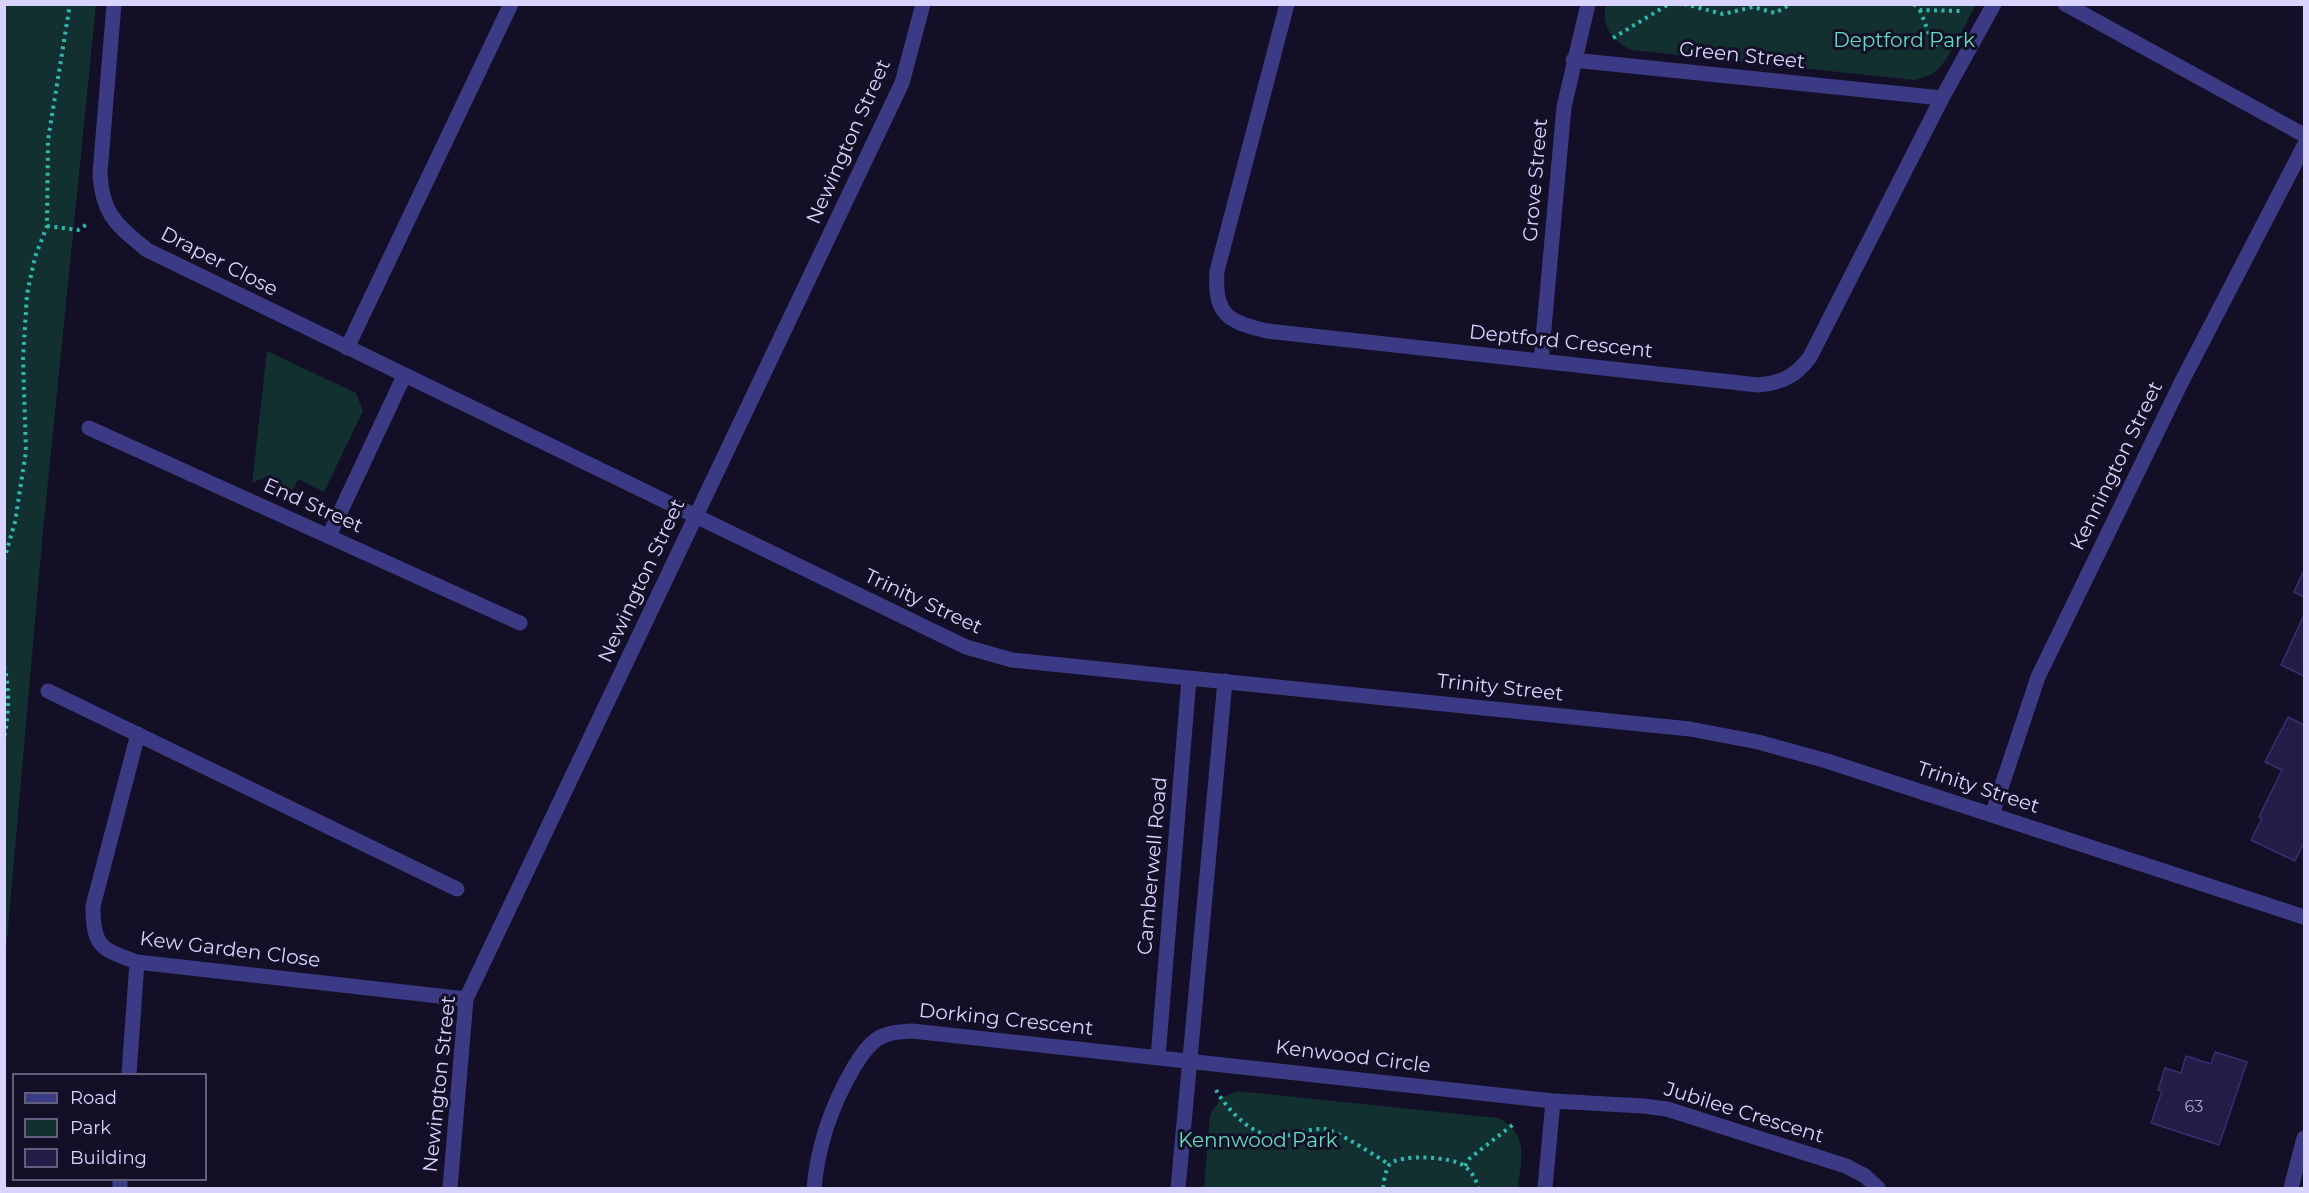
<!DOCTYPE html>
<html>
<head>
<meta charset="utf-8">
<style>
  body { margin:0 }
  #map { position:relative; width:2309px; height:1193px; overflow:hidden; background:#130f26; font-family:Montserrat,sans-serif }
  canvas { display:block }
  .frame { position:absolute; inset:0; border:6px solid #d9d4ff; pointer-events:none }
  .legend { position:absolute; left:12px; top:1073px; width:195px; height:108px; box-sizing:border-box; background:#130f26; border:2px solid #625e7d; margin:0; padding:8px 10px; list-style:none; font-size:18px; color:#d9d4ff }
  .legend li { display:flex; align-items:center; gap:12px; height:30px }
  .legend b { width:30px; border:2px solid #625e7d }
</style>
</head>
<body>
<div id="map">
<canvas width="2309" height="1193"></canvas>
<div class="frame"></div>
<ul class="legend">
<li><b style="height:8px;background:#3d3a85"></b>Road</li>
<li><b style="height:16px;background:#12302f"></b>Park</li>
<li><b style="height:16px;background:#241b47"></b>Building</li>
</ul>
</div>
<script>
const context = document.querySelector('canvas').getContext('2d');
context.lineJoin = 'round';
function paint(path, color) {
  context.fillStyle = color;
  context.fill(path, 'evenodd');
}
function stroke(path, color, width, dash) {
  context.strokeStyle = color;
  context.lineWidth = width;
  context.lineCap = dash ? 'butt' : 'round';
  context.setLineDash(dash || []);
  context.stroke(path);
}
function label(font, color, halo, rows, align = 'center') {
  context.font = font + ' Montserrat,sans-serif';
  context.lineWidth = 6;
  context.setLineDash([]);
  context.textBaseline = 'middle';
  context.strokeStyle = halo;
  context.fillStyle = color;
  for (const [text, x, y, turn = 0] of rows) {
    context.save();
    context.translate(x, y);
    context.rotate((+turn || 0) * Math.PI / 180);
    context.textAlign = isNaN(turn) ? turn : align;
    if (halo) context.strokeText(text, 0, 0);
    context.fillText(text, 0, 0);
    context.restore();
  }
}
paint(new Path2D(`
  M 5,4 L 96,5 L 42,542 L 5,962 Z
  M 1606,4 L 1976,4 L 1976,5 C 1966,22 1950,59 1936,71 C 1929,76 1922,78 1914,80 L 1631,50 C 1613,41 1600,26 1606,4 Z
  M 267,351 L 356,393 L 363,411 L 324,492 L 298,479 L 293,490 L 266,477 L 252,483 Z
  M 1237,1091 L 1498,1118 C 1530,1134 1521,1159 1518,1188 L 1204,1188 L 1210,1115 L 1221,1098 Z`), '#12302f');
const building = new Path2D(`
  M 2304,570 L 2304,597 L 2294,592 Z
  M 2304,615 L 2304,676 L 2281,665 Z
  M 2288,717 L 2304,725 L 2304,842 L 2295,861 L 2251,840 L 2262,818 L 2259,817 L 2282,770 L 2265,762 Z
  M 2215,1052 L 2247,1062 L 2219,1145 L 2151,1123 L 2162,1091 L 2158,1090 L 2165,1068 L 2181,1073 L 2186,1056 L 2211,1064 Z`);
paint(building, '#241b47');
stroke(building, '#3b2d73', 1.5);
stroke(new Path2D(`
  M 1684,4 L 1723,14 L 1753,7 L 1775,13 L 1791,4
  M 1914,4 L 1920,10 L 1960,11
  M 1920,10 L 1931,39 L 1939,50
  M 1613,38 L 1669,4
  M 47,226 L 78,230 L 89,223
  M 4,560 L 15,522 L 26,451 L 23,359 L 27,294 L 35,257 L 47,226 L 48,140 L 70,4
  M 4,666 C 10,689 9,714 4,738
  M 1216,1090 C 1228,1111 1254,1138 1280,1137 C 1295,1135 1309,1128 1325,1129 C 1336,1130 1379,1158 1390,1165
  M 1465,1166 L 1470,1158 L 1515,1123
  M 1383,1188 C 1384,1181 1385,1172 1389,1165 C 1399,1153 1451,1157 1463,1165 C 1472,1171 1476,1179 1478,1188`), '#2fb8b0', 4, [3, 4.5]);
stroke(new Path2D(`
  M 114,4 L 100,173 C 102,215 117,225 147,250 L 966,647 L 1012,660 L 1690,729 L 1758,742 L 1827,761 L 2304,917
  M 1287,4 L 1217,271 C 1214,314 1227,322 1267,331 L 1758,385 C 1782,383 1796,376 1810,357 L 1942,98 L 1994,4
  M 2065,4 L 2304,135
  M 1573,60 L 1942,98
  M 347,348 L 511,4
  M 1541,361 L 1564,107 L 1588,4
  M 89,428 L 520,623
  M 329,536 L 404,376
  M 48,691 L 457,889
  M 138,734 L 93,906 C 93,947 101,949 137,962 L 466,999
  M 1992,815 L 2038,677 L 2181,383 L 2304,146
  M 1158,1057 L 1189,678
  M 129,1074 L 137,962
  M 120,1188 L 120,1180
  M 450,1188 L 466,999 L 902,83 L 923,4
  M 814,1188 C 818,1144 831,1106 854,1067 C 860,1057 867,1046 877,1039 C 888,1032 900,1032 912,1031 L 1553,1101 L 1643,1106 L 1667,1109 L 1846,1166 L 1865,1176 L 1878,1188
  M 1178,1188 L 1225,681
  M 1545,1188 L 1553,1101
  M 2291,1188 L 2304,1138`), '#3d3a85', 15);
label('16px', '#aca6d1', null, [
  ["63",2194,1107]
]);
label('20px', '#5fe0c0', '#130f26', [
  ["Deptford Park",1904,41],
  ["Kennwood Park",1258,1141]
]);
label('20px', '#d9d4ff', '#130f26', [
  ["Green Street",1742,56,6],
  ["Newington Street",849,142,-66],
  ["Grove Street",1536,180,-85],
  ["Draper Close",219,262,27],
  ["Deptford Crescent",1561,342,6],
  ["Kennington Street",2117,466,-64],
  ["End Street",313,506,24],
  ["Newington Street",642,581,-65],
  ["Trinity Street",923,602,25],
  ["Trinity Street",1500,688,6],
  ["Trinity Street",1978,788,18],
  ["Camberwell Road",1153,866,-85],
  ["Kew Garden Close",230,950,7],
  ["Dorking Crescent",1006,1020,6],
  ["Kenwood Circle",1353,1057,7],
  ["Newington Street",440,1084,-84],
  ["Jubilee Crescent",1744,1113,17]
]);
</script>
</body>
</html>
